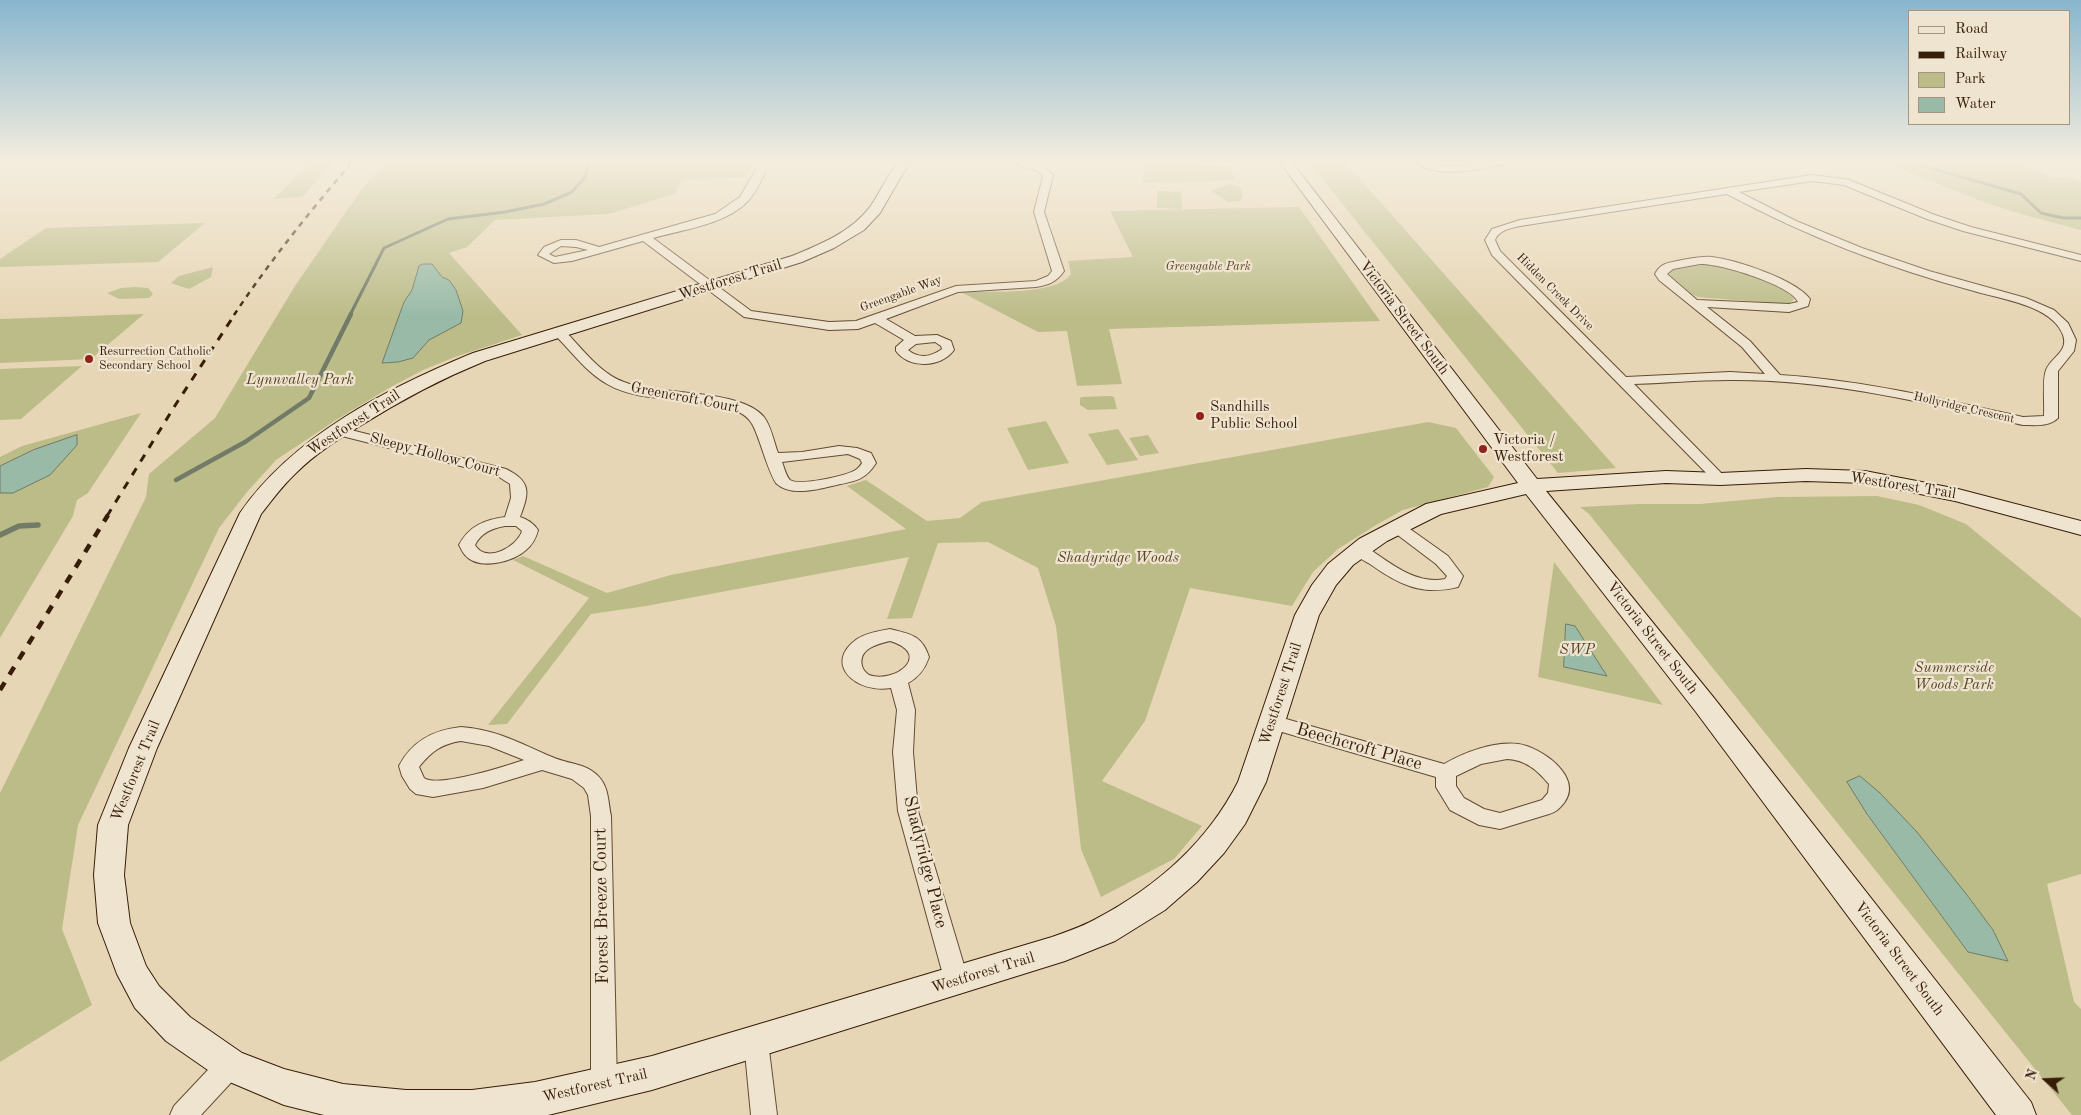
<!DOCTYPE html>
<html>
<head>
<meta charset="utf-8">
<style>
  body { margin:0 }
  #map { position:relative; width:2081px; height:1115px; overflow:hidden; background:#e7d6b5; font-family:"Old Standard TT",serif }
  canvas { display:block }
  .legend { position:absolute; left:1908px; top:10px; width:162px; height:115px; box-sizing:border-box; background:#efe4cf; border:1px solid #a5947f; margin:0; padding:6px 9px; list-style:none; font-size:15px; color:#371d08 }
  .legend li { display:flex; align-items:center; gap:10px; height:25px }
  .legend b { width:25px; border:1px solid #a5947f }
  .north { position:absolute; left:2021px; top:1055px; width:50px; height:50px; -webkit-text-stroke:4px #efe4cf; paint-order:stroke; rotate:290deg; font-size:14px; font-weight:700; line-height:20px; text-align:center; color:#371d08 }
  .north::after { content:''; display:block; margin:auto; width:18px; height:22px; background:#371d08; clip-path:polygon(50% 0,100% 100%,50% 72%,0 100%) }
</style>
</head>
<body>
<div id="map">
<canvas width="2081" height="1115"></canvas>
<ul class="legend">
<li><b style="height:6px;background:#efe4cf"></b>Road</li>
<li><b style="height:6px;background:#371d08"></b>Railway</li>
<li><b style="height:14px;background:#bcbc89"></b>Park</li>
<li><b style="height:14px;background:#98baa7"></b>Water</li>
</ul>
<div class="north">N</div>
</div>
<script>
const context = document.querySelector('canvas').getContext('2d');
context.lineJoin = 'round';
function paint(path, color) {
  context.fillStyle = color;
  context.fill(path, 'evenodd');
}
function stroke(path, color, width, dash) {
  context.strokeStyle = color;
  context.lineWidth = width;
  context.lineCap = dash ? 'butt' : 'round';
  context.setLineDash(dash || []);
  context.stroke(path);
}
function label(font, color, halo, rows, align = 'center') {
  context.font = font + ' "Old Standard TT",serif';
  context.lineWidth = 4.5;
  context.setLineDash([]);
  context.textBaseline = 'middle';
  context.strokeStyle = halo;
  context.fillStyle = color;
  for (const [text, x, y, turn = 0] of rows) {
    context.save();
    context.translate(x, y);
    context.rotate((+turn || 0) * Math.PI / 180);
    context.textAlign = isNaN(turn) ? turn : align;
    if (halo) context.strokeText(text, 0, 0);
    context.fillText(text, 0, 0);
    context.restore();
  }
}
paint(new Path2D(`
  M 312,161 L 335,161 L 302,197 L 274,199 Z
  M 388,161 L 755,161 L 746,177 L 682,180 L 675,194 L 608,214 L 495,220 L 467,247 L 449,253 L 522,335 L 455,357 L 423,370 L 389,388 L 336,420 L 276,460 L 247,492 L 219,528 L 78,825 L 62,929 L 92,1005 L 0,1062 L 0,793 L 146,497 L 149,474 L 215,418 L 295,286 L 361,190 Z
  M 1145,161 L 1194,161 L 1195,165 L 1230,166 L 1235,180 L 1143,183 Z
  M 1308,161 L 1344,161 L 1616,468 L 1558,473 Z
  M 1882,161 L 2014,161 L 2054,178 L 2070,177 L 2081,181 L 2081,230 L 2028,216 L 1983,202 Z
  M 1230,184 L 1239,186 L 1243,195 L 1240,201 L 1228,202 L 1213,192 L 1212,190 Z
  M 1157,191 L 1181,192 L 1182,209 L 1157,208 Z
  M 1299,207 L 1380,321 L 1109,329 L 1122,384 L 1077,386 L 1067,331 L 1038,332 L 961,292 C 988,291 1056,296 1071,274 L 1068,261 L 1133,257 L 1110,211 Z
  M 205,223 L 158,262 L 0,267 L 0,259 L 46,228 Z
  M 1708,264 C 1724,267 1788,286 1794,299 L 1789,304 L 1784,304 L 1698,297 L 1692,294 L 1669,274 L 1673,270 Z
  M 213,267 L 211,277 L 189,289 L 171,283 L 179,276 Z
  M 136,287 L 148,288 L 153,294 L 149,298 L 119,299 L 107,293 L 121,288 Z
  M 144,314 L 91,359 L 0,363 L 0,319 Z
  M 82,366 L 21,419 L 0,420 L 0,369 Z
  M 1111,396 L 1114,397 L 1117,409 L 1088,410 L 1080,405 L 1080,398 L 1082,397 Z
  M 141,413 L 88,493 L 77,500 L 73,516 L 0,638 L 0,457 L 22,446 Z
  M 1046,421 L 1069,463 L 1028,470 L 1007,428 Z
  M 1428,422 L 1456,428 L 1494,477 L 1488,487 L 1403,510 L 1376,525 L 1338,549 L 1313,572 L 1292,606 L 1190,588 L 1145,721 L 1102,781 L 1202,826 L 1174,859 L 1101,897 L 1081,849 L 1056,626 L 1038,568 L 988,542 L 938,543 L 912,618 L 887,619 L 909,557 L 646,606 L 591,614 L 507,724 L 488,725 L 589,598 L 513,560 L 523,556 L 607,593 L 671,575 L 906,529 L 847,486 L 866,480 L 927,521 L 960,518 L 982,502 Z
  M 1118,429 L 1138,460 L 1107,465 L 1088,434 Z
  M 1148,435 L 1159,453 L 1140,456 L 1129,438 Z
  M 1877,496 L 1919,505 L 1966,524 L 2081,618 L 2081,874 L 2047,884 L 2074,1002 L 2081,1009 L 2081,1115 L 2072,1115 L 1589,514 L 1580,507 L 1639,504 L 1700,504 L 1777,497 ZM 1847,782 L 1967,895 L 1993,930 L 2008,961 L 1968,952 L 1867,814 Z
  M 1554,562 L 1663,705 L 1538,677 Z`), '#bcbc89');
const water = new Path2D(`
  M 423,264 L 432,264 L 442,277 L 449,280 L 456,290 L 463,311 L 461,323 L 429,340 L 413,358 L 398,362 L 382,363 L 404,302 L 412,290 L 419,266 Z
  M 77,435 L 77,445 L 50,475 L 13,493 L 0,493 L 0,466 L 33,450 Z
  M 1566,624 L 1575,626 L 1607,676 L 1564,667 Z
  M 1860,776 L 1880,793 L 1917,832 L 1967,895 L 1993,930 L 2008,961 L 1968,952 L 1867,814 L 1847,782 Z`);
paint(water, '#98baa7');
stroke(water, '#717b67', 1);
stroke(new Path2D(`
  M 1906,161 L 2021,194 L 2041,213 L 2063,218 L 2081,218
  M 350,315 L 384,248 L 448,219 L 505,212 L 544,204 L 572,192 L 585,177 L 590,161`), '#717b67', 3);
stroke(new Path2D(`
  M 176,480 L 245,442 L 309,398 L 351,314`), '#717b67', 4.5);
stroke(new Path2D(`
  M 0,535 L 19,526 L 38,525`), '#717b67', 5.5);
const street = new Path2D(`
  M 761,161 L 770,161 C 763,175 758,191 747,202 C 726,224 682,230 653,238 L 751,311 L 829,322 L 856,321 L 956,286 L 1036,281 L 1048,276 L 1052,271 L 1034,212 L 1043,176 L 1038,171 L 1011,163 L 1010,161 C 1025,161 1042,163 1053,175 L 1044,212 L 1064,271 C 1057,282 1048,285 1036,287 L 958,292 L 886,319 L 915,336 L 937,335 L 951,341 L 954,350 C 941,368 909,369 896,351 L 896,347 L 904,340 L 875,323 L 858,329 L 829,330 L 744,317 L 643,241 L 572,261 L 554,263 L 538,255 L 544,247 L 561,240 L 576,240 L 599,247 L 715,214 L 740,197 ZM 561,246 L 576,247 L 588,250 L 555,257 L 549,254 ZM 935,342 L 941,346 L 942,349 C 931,357 919,359 908,350 L 916,344 Z
  M 1414,161 C 1426,160 1437,166 1450,166 C 1471,166 1492,159 1514,161 L 1509,164 C 1484,168 1435,181 1414,161 Z
  M 1812,175 L 1849,180 L 1935,215 L 1971,227 L 2081,255 L 2081,261 L 1963,231 L 1927,219 L 1844,185 L 1812,181 L 1739,192 L 1796,221 L 1862,248 L 1929,271 L 2026,298 L 2054,310 L 2068,323 L 2076,340 L 2074,351 L 2058,371 L 2058,418 C 2049,427 2035,425 2023,425 C 1926,403 1829,379 1729,380 C 1697,380 1665,383 1634,384 L 1727,479 L 1725,482 L 1715,482 L 1492,255 L 1485,240 L 1492,229 L 1520,220 ZM 1727,194 C 1806,236 1888,268 1974,291 C 2000,299 2052,305 2063,335 C 2069,352 2051,357 2046,370 C 2042,380 2045,405 2044,416 L 2023,417 C 1942,399 1862,380 1780,375 L 1750,341 L 1707,307 L 1789,312 L 1808,306 L 1810,299 C 1795,279 1736,260 1712,257 C 1700,256 1689,259 1677,261 C 1667,263 1660,264 1655,274 L 1659,280 L 1742,347 L 1765,374 L 1730,372 L 1626,377 L 1500,251 L 1495,240 C 1499,230 1511,228 1520,226 ZM 1700,264 C 1719,263 1791,285 1798,302 L 1789,304 L 1697,300 L 1667,274 L 1673,269 Z
  M 559,328 L 563,329 C 582,348 599,373 624,382 C 659,396 740,388 764,417 C 771,426 774,442 778,453 L 802,452 L 839,446 L 857,448 L 871,453 L 876,463 C 864,482 853,481 832,486 C 816,490 790,496 777,484 C 771,479 761,444 757,435 C 753,424 750,418 739,412 C 698,392 647,407 607,384 C 586,372 571,351 555,335 L 553,332 L 555,329 ZM 848,454 L 860,459 L 862,463 C 861,465 858,468 857,469 C 848,476 799,486 790,480 C 786,476 784,467 782,462 Z
  M 339,427 L 506,469 C 532,482 529,493 520,517 C 527,519 534,524 538,530 C 536,538 533,544 526,550 C 513,562 479,571 465,555 C 462,552 461,548 459,545 C 469,526 484,520 505,517 L 511,498 L 510,484 L 496,475 L 334,434 L 332,431 ZM 505,526 L 516,526 L 522,531 C 517,547 486,564 475,545 C 481,533 492,528 505,526 Z
  M 1397,522 L 1403,524 L 1448,556 L 1463,576 L 1458,587 C 1422,596 1399,585 1370,564 C 1363,560 1355,556 1351,550 L 1353,546 L 1365,546 C 1389,562 1415,585 1445,579 L 1447,576 L 1436,564 L 1391,530 L 1389,527 L 1391,524 Z
  M 890,629 C 910,634 922,635 929,657 C 925,669 919,677 908,683 L 915,710 L 913,752 L 918,811 L 969,982 L 965,990 L 957,993 L 949,990 L 945,982 L 898,811 L 893,752 L 897,710 L 891,688 C 857,694 822,664 857,639 C 866,633 879,631 890,629 ZM 890,641 C 933,654 896,684 869,675 C 866,673 863,670 862,666 C 858,649 877,644 890,641 Z
  M 1272,715 L 1444,764 C 1465,752 1494,741 1518,744 C 1541,747 1584,777 1564,803 C 1559,809 1556,812 1549,814 L 1500,829 L 1479,825 L 1450,810 L 1436,787 L 1436,777 L 1265,727 L 1262,722 L 1265,717 ZM 1507,759 C 1526,760 1537,770 1549,784 L 1548,793 L 1542,800 L 1500,813 L 1484,809 L 1464,798 L 1456,786 L 1456,776 L 1481,764 Z
  M 461,727 C 498,730 519,743 552,757 C 567,764 586,763 598,776 C 609,787 608,802 611,816 L 617,1085 L 613,1094 L 604,1098 L 595,1094 L 591,1085 L 591,816 L 588,795 L 584,788 L 572,779 L 542,770 L 483,788 L 433,797 L 416,794 L 410,789 L 402,776 L 399,766 C 412,741 433,730 461,727 ZM 461,741 L 489,746 L 524,760 C 506,766 438,788 424,778 L 419,767 C 431,752 441,744 461,741 Z
  M 756,1030 L 765,1034 L 768,1042 L 777,1115 L 751,1115 L 744,1042 L 747,1034 Z
  M 230,1053 L 239,1056 L 243,1065 L 239,1074 L 201,1115 L 170,1115 L 174,1106 L 221,1056 Z`);
const secondary = new Path2D(`
  M 900,161 L 913,161 L 903,173 L 880,213 L 864,230 L 834,248 L 802,262 L 485,361 C 441,379 401,400 360,426 C 337,440 315,454 296,473 C 283,485 272,500 261,514 L 157,748 L 128,825 L 124,875 L 130,923 L 146,966 L 159,986 L 190,1017 L 242,1053 L 284,1069 L 343,1084 L 406,1090 L 472,1090 L 535,1082 L 652,1056 L 1052,937 C 1066,932 1081,927 1094,920 C 1155,888 1207,843 1238,782 L 1295,615 L 1312,585 L 1328,564 L 1359,539 L 1426,504 L 1518,483 L 1279,161 L 1291,161 L 1537,479 L 1666,471 L 1720,473 L 1806,469 L 1865,471 L 1958,489 L 2081,521 L 2081,535 L 1955,501 L 1865,483 L 1806,481 L 1720,485 L 1666,483 L 1546,491 L 1714,698 L 2031,1102 L 2036,1115 L 1996,1115 L 1696,712 L 1526,494 L 1441,514 L 1387,541 L 1353,565 L 1336,585 L 1319,615 L 1266,782 L 1245,824 L 1224,853 L 1197,882 L 1165,910 L 1115,941 L 1065,961 L 652,1090 L 548,1115 L 324,1115 L 284,1105 L 218,1077 L 166,1041 L 135,1008 L 117,974 L 98,923 L 94,875 L 98,825 L 129,748 L 240,513 C 293,436 388,388 473,353 L 792,256 C 821,244 851,232 870,207 C 881,192 887,174 900,161 Z`);
stroke(street, '#634b33', 2);
stroke(secondary, '#371d08', 2);
paint(street, '#efe4cf');
paint(secondary, '#efe4cf');
stroke(new Path2D(`
  M 234,315 C 270,261 311,210 353,161`), '#371d08', 2.5, [5.5, 5.5]);
stroke(new Path2D(`
  M 107,516 L 176,404 L 235,314`), '#371d08', 3, [8, 8]);
stroke(new Path2D(`
  M 0,690 L 108,515`), '#371d08', 4.5, [9, 9]);
const sky = context.createLinearGradient(0, 0, 0, 317);
sky.addColorStop(0, '#88b6ce');
sky.addColorStop(0.51, '#f4edde');
sky.addColorStop(1, '#f4edde00');
context.fillStyle = sky;
context.fillRect(0, 0, 2081, 317);
for (const [x, y, r, color] of [
  [89,359,5,"#8f2418"],
  [1200,416,5,"#8f2418"],
  [1483,449,5,"#8f2418"]
]) {
  const dot = new Path2D();
  dot.arc(x, y, r, 0, 2 * Math.PI);
  context.fillStyle = color;
  context.fill(dot);
  stroke(dot, '#efe4cf', 2);
}
label('italic 12px', '#584528', '#efe4cf', [
  ["Greengable Park",1208,267]
]);
label('12px', '#371d08', '#efe4cf', [
  ["Hidden Creek Drive",1555,292,45],
  ["Greengable Way",901,294,-20],
  ["Hollyridge Crescent",1964,408,13]
]);
label('12px', '#371d08', '#efe4cf', [
  ["Resurrection Catholic",99,352],
  ["Secondary School",99,366]
], 'left');
label('15px', '#371d08', '#efe4cf', [
  ["Westforest Trail",730,280,-17],
  ["Victoria Street South",1404,318,53],
  ["Greencroft Court",685,398,11],
  ["Westforest Trail",354,423,-33],
  ["Sleepy Hollow Court",435,455,15],
  ["Westforest Trail",1903,486,9],
  ["Victoria Street South",1652,638,52],
  ["Westforest Trail",1281,694,-72],
  ["Westforest Trail",136,771,-68],
  ["Victoria Street South",1899,959,53],
  ["Westforest Trail",983,973,-17],
  ["Westforest Trail",595,1086,-13]
]);
label('italic 15px', '#584528', '#efe4cf', [
  ["Lynnvalley Park",300,380],
  ["Shadyridge Woods",1118,558],
  ["SWP",1577,650],
  ["Summerside",1954,668],
  ["Woods Park",1954,685]
]);
label('15px', '#371d08', '#efe4cf', [
  ["Sandhills",1210,407],
  ["Public School",1210,424],
  ["Victoria /",1493,440],
  ["Westforest",1493,457]
], 'left');
label('18px', '#371d08', '#efe4cf', [
  ["Beechcroft Place",1359,747,16],
  ["Shadyridge Place",925,862,76],
  ["Forest Breeze Court",602,906,-91]
]);
</script>
</body>
</html>
